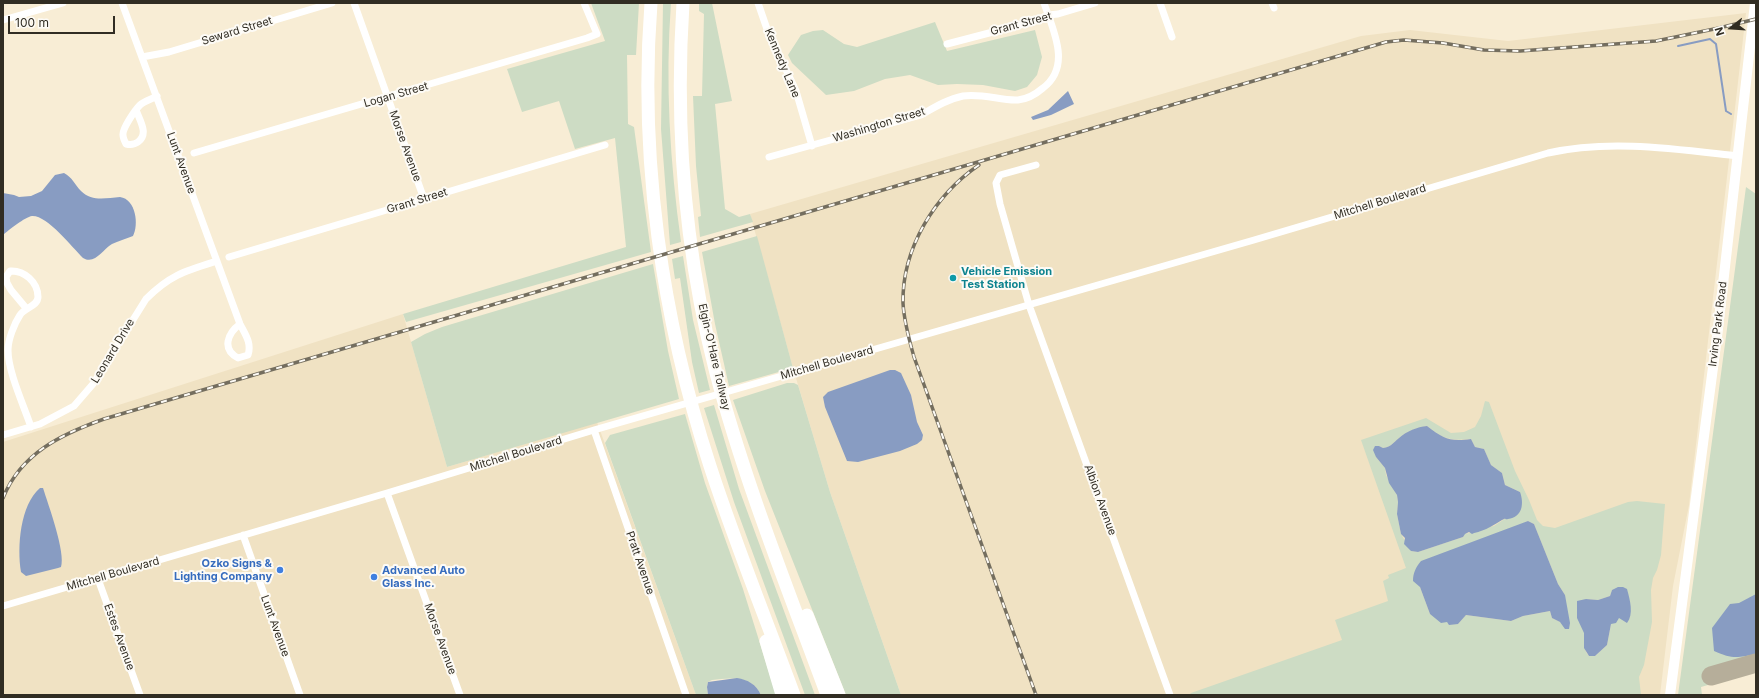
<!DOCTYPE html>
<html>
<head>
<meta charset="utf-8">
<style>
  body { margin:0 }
  #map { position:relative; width:1759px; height:698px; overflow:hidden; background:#f8edd5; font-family:Inter,sans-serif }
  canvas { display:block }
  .frame { position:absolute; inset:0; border:4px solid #312d23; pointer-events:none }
  .north { position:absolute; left:1711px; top:8px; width:40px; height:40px; -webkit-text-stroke:3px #fdfbf6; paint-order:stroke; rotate:253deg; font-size:11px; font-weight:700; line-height:16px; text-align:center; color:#312d23 }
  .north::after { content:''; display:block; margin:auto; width:14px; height:18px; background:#312d23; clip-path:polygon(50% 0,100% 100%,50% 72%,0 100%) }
  .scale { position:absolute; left:8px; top:16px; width:107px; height:18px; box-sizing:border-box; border:2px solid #312d23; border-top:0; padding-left:5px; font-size:12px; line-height:14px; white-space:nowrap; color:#312d23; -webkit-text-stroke:3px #fdfbf6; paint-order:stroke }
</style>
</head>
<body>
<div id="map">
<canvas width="1759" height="698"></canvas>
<div class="frame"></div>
<div class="north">N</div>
<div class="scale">100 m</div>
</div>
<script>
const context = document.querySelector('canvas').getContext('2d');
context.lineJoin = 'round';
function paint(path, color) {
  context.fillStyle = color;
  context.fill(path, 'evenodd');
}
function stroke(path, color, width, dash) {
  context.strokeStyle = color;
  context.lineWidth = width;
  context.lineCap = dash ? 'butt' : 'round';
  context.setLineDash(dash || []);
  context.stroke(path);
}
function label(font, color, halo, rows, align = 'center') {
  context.font = font + ' Inter,sans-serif';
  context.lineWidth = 4;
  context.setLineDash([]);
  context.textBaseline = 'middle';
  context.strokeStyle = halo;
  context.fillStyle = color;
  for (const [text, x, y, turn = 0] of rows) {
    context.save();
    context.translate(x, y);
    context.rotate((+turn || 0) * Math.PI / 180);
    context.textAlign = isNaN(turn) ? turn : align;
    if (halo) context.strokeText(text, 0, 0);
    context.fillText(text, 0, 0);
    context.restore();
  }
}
paint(new Path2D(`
  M 1746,13 L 1689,505 L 1673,586 L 1660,695 L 901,695 L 830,492 L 793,368 L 750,214 L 1361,36 L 1410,30 L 1508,41 Z
  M 403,314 L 447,467 L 597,422 L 696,695 L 3,695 L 3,442 Z`), '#f0e2c3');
paint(new Path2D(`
  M 591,3 L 639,3 L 636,55 L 627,55 L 628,124 L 634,127 L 651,252 L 406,322 L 403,314 L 626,247 L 615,138 L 575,149 L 559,101 L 522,112 L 507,69 L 605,41 Z
  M 663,3 L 671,3 C 665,83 670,163 681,242 L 670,245 L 661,129 Z
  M 699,3 L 712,3 L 732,101 L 715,104 L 725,209 L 739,217 L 750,214 L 753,222 L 700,237 L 698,217 L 701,216 L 696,166 L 693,96 L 702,96 L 704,14 L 699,11 Z
  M 935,22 L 947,51 L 1035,30 L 1042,57 L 1037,75 L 1027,87 L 1015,91 L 983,85 L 957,84 L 938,85 L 910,75 L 885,79 L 854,91 L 826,95 L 792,63 L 788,55 L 801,35 L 813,31 L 823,30 L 844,44 L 857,47 Z
  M 1746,187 L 1756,194 L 1756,655 L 1705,672 L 1708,685 L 1701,687 L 1702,695 L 1678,695 Z
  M 757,236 L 793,368 L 729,386 L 715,324 L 702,252 Z
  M 683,256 L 693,320 L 710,390 L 699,393 L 692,362 L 680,278 L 675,279 L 672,259 Z
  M 653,264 L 668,351 L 679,399 L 447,467 L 411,342 L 425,334 L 442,327 Z
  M 787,383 L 794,383 L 798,385 L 830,492 L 901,695 L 846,695 L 765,491 L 733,400 Z
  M 1485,401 L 1489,402 L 1515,471 L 1529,500 L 1537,520 L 1543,526 L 1555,528 L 1628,502 L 1637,501 L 1665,504 L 1661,555 L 1657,570 L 1653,578 L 1651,590 L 1652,622 L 1644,665 L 1639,677 L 1641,695 L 1189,695 L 1191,693 L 1342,640 L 1335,620 L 1388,601 L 1383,581 L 1389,578 L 1388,575 L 1406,568 L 1361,440 L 1426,418 L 1451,433 L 1464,432 L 1475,427 L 1481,416 ZM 1427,426 C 1443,439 1450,441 1471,439 L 1475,447 L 1484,449 L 1491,465 L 1502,473 L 1505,485 L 1520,492 L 1506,518 L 1494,526 L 1485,528 L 1481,531 L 1464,534 L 1463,537 L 1418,552 L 1411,551 L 1401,534 L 1397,514 L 1398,502 L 1397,495 L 1386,475 L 1385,468 L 1376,457 L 1379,446 L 1383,448 C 1391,447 1393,443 1399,438 C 1407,431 1417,428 1427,426 ZM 1528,521 L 1534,524 L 1558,584 L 1565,595 L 1562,623 L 1552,618 L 1550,611 L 1523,616 L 1511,621 L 1466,615 L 1458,624 L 1447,622 L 1430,614 L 1420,587 ZM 1612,590 L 1611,624 L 1607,645 L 1595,656 L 1589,656 C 1582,649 1586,640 1584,631 C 1582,622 1576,617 1577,607 L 1586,599 L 1598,600 L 1610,596 Z
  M 714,405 L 739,489 L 815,695 L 805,695 L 734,502 L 704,408 Z
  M 685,414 L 705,483 L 743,589 L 776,695 L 761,695 C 752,675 730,678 712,680 L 708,682 L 707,687 L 708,695 L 696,695 L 605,443 L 610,435 Z`), '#cddcc4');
paint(new Path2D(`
  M 1068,91 L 1074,104 L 1051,115 L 1033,120 L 1031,117 L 1048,110 Z
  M 64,173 C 72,177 75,185 81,191 C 92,202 106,198 120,197 C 136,199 139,225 133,236 C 126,239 118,241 112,244 C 102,250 95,265 83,258 C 72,247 47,215 32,216 C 25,217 9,230 3,235 L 3,193 L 14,195 L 19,197 L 31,196 L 42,191 L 55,175 Z
  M 890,370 L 895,370 L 901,373 L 911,395 L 917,422 L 923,435 L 922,440 L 917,444 L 900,451 L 858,462 L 847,461 L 825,407 L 823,397 L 828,392 Z
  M 1427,426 C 1444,439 1450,442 1471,439 L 1475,447 L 1484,449 L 1491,465 L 1502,473 L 1505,485 L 1520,492 C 1524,503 1523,517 1508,519 C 1504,520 1507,517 1502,520 C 1495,524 1488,529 1481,531 C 1477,533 1475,532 1472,534 L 1469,532 L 1465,534 L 1463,537 L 1418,552 L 1411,551 L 1404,544 L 1405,538 L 1401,534 L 1397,514 L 1398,502 L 1397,495 L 1389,483 L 1385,468 L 1376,457 L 1373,450 L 1375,446 L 1379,446 L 1383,448 C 1391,447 1393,443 1399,438 C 1407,431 1417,427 1427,426 Z
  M 40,488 L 43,488 C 48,504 66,553 61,567 L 58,568 L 26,576 L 21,572 C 17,547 20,505 40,488 Z
  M 1528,521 L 1534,524 L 1558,584 L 1565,595 L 1570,623 L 1569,629 L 1565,629 L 1560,622 L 1552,618 L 1550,611 L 1523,616 L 1511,621 L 1466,615 L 1458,624 L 1449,625 L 1447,622 L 1441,623 L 1430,614 L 1420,587 L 1413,581 C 1413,573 1416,567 1421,561 Z
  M 1618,587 L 1623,587 L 1627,589 C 1630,600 1634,614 1627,623 L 1619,618 L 1616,623 L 1611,624 L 1607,645 L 1595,656 L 1589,656 L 1584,648 L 1584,633 L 1577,618 L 1577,601 L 1586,599 L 1598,600 L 1610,596 L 1612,590 Z
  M 1756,594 L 1756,654 C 1737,658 1732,659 1714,651 L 1712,628 L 1730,604 L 1739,603 Z
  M 737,678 C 748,680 756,684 761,695 L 708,695 L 707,687 L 708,682 Z`), '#889cc2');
stroke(new Path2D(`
  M 1678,46 L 1710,39 L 1716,44 L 1726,111 L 1731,114`), '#889cc2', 2);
stroke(new Path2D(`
  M 1711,676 L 1756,663`), '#b6ae9a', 19);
stroke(new Path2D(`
  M 122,3 L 240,324 C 245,334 252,343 248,355 L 238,358 C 221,349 228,333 240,324
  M 354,3 L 424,199
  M 758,3 L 767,29 L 796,91 L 812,146
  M 1160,3 L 1172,37
  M 1272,3 L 1274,8
  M 3,20 L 63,3
  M 947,44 L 1035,21 L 1048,15 L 1058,14 L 1095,3
  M 142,57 L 169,52 L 332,3
  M 136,110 C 140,121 149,134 138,142 C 134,145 131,145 126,144 C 125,142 123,138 123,135 C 122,129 135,110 140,105 C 144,101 152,99 157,96
  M 194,153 L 587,38 L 597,34 L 584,3
  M 769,157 L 921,115 C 935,107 948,99 963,96 C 983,93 1001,101 1018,100 C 1028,99 1036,94 1043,88 C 1072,66 1053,30 1044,3
  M 1036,165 L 1000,175 L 996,183 L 1000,204 L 1029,305 L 1170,695
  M 229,257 L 605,145
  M 26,308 L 11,290 L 7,283 L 6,277 L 10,271 C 24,270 38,282 38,297 C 38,306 24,308 20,315 C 14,324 8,340 8,350 C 8,372 24,406 31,427
  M 594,430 L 686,695
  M 3,435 L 40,424 L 74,406 L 93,384 L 146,299 C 170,275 185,271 217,261
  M 387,493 L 460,695
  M 243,535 L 300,695
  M 98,579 L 140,695
  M 3,606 L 387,493 L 594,430 L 1254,240 L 1548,153 C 1610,139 1675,149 1738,156`), '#fff', 7);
stroke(new Path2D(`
  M 1670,695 L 1717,337 L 1755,3`), '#fff', 10);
stroke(new Path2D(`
  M 651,3 C 639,158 662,319 710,466 C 735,543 766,619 794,695
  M 683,3 C 675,126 685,253 716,373 C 745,483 788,589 827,695
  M 807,615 L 839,695
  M 766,641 L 782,695`), '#fff', 13);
const rail = new Path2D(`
  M 979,165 C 935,195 902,248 903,303 C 904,322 909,339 914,357 L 1036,695
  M 3,498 C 21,453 62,434 104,419 L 1386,42 L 1404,40 L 1443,43 L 1484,50 L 1520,51 L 1656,41 L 1719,28 L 1756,19`);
stroke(rail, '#746e5f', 3.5);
stroke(rail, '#fdfbf6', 2, [6]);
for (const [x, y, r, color] of [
  [953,278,4,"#0f9aa8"],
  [280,570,4,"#3f7fe0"],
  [374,577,4,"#3f7fe0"]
]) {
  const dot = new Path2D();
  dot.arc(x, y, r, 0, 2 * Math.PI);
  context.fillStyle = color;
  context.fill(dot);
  stroke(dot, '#fdfbf6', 1.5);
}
label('11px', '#312d23', '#fdfbf6', [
  ["Grant Street",1021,24,-15],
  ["Seward Street",237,31,-17],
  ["Kennedy Lane",782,63,67],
  ["Logan Street",396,95,-16],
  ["Washington Street",879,125,-17],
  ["Morse Avenue",405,146,70],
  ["Lunt Avenue",181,163,70],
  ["Grant Street",417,201,-17],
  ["Mitchell Boulevard",1380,202,-17],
  ["Irving Park Road",1718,324,-83],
  ["Leonard Drive",113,351,-59],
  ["Elgin-O'Hare Tollway",714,357,77],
  ["Mitchell Boulevard",827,363,-16],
  ["Mitchell Boulevard",516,454,-17],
  ["Albion Avenue",1100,500,70],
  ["Pratt Avenue",640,563,71],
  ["Mitchell Boulevard",113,574,-16],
  ["Lunt Avenue",275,626,70],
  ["Estes Avenue",119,637,70],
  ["Morse Avenue",440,639,70]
]);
label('bold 11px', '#0d838f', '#fdfbf6', [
  ["Vehicle Emission",961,272],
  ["Test Station",961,285]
], 'left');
label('bold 11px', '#366cbe', '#fdfbf6', [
  ["Ozko Signs &",272,564],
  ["Lighting Company",272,577],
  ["Advanced Auto",382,571,"left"],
  ["Glass Inc.",382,584,"left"]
], 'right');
</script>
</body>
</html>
